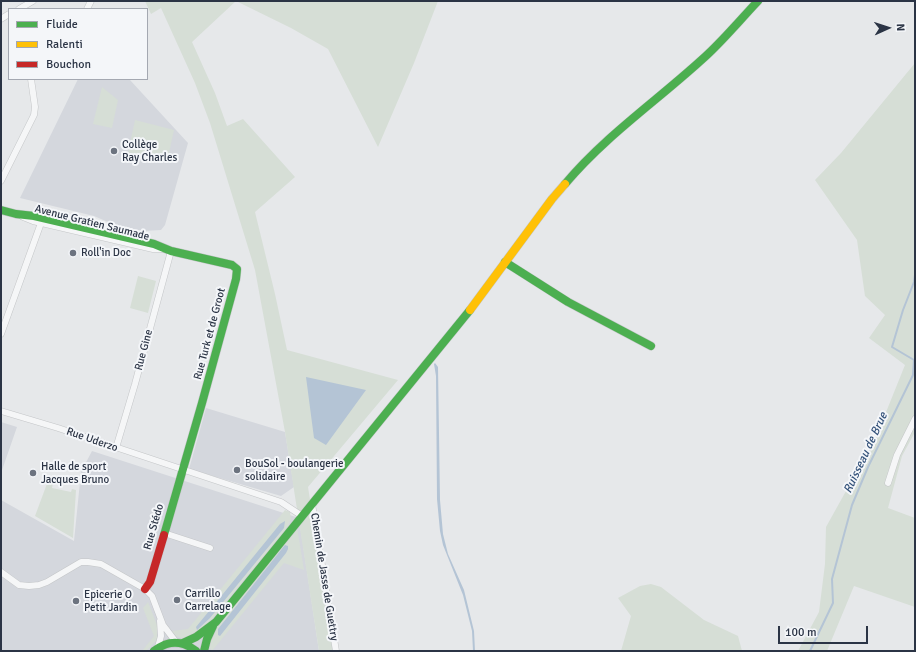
<!DOCTYPE html>
<html>
<head>
<meta charset="utf-8">
<style>
  body { margin:0 }
  #map { position:relative; width:916px; height:652px; overflow:hidden; background:#e6e8ea; font-family:Signika,sans-serif }
  canvas { display:block }
  .frame { position:absolute; inset:0; border:2px solid #2b3445; pointer-events:none }
  .legend { position:absolute; left:8px; top:8px; width:140px; height:72px; box-sizing:border-box; background:#f4f6f9; border:1px solid #a4a8b1; margin:0; padding:5px 7px; list-style:none; font-size:12px; color:#2b3445 }
  .legend li { display:flex; align-items:center; gap:8px; height:20px }
  .legend b { width:20px; border:1px solid #a4a8b1 }
  .north { position:absolute; left:868px; top:8px; width:40px; height:40px; -webkit-text-stroke:3px #f4f6f9; paint-order:stroke; rotate:87deg; font-size:11px; font-weight:700; line-height:16px; text-align:center; color:#2b3445 }
  .north::after { content:''; display:block; margin:auto; width:14px; height:18px; background:#2b3445; clip-path:polygon(50% 0,100% 100%,50% 72%,0 100%) }
  .scale { position:absolute; left:778px; top:626px; width:90px; height:18px; box-sizing:border-box; border:2px solid #2b3445; border-top:0; padding-left:5px; font-size:12px; line-height:14px; white-space:nowrap; color:#2b3445; -webkit-text-stroke:3px #f4f6f9; paint-order:stroke }
</style>
</head>
<body>
<div id="map">
<canvas width="916" height="652"></canvas>
<div class="frame"></div>
<ul class="legend">
<li><b style="height:5px;background:#4caf50"></b>Fluide</li>
<li><b style="height:5px;background:#ffc107"></b>Ralenti</li>
<li><b style="height:5px;background:#c62828"></b>Bouchon</li>
</ul>
<div class="north">N</div>
<div class="scale">100 m</div>
</div>
<script>
const context = document.querySelector('canvas').getContext('2d');
context.lineJoin = 'round';
function paint(path, color) {
  context.fillStyle = color;
  context.fill(path, 'evenodd');
}
function stroke(path, color, width, dash) {
  context.strokeStyle = color;
  context.lineWidth = width;
  context.lineCap = dash ? 'butt' : 'round';
  context.setLineDash(dash || []);
  context.stroke(path);
}
function label(font, color, halo, rows, align = 'center') {
  context.font = font + ' Signika,sans-serif';
  context.lineWidth = 4;
  context.setLineDash([]);
  context.textBaseline = 'middle';
  context.strokeStyle = halo;
  context.fillStyle = color;
  for (const [text, x, y, turn = 0] of rows) {
    context.save();
    context.translate(x, y);
    context.rotate((+turn || 0) * Math.PI / 180);
    context.textAlign = isNaN(turn) ? turn : align;
    if (halo) context.strokeText(text, 0, 0);
    context.fillText(text, 0, 0);
    context.restore();
  }
}
paint(new Path2D(`
  M 78,79 L 128,79 L 130,80 L 188,143 L 165,225 L 161,230 L 143,231 L 115,225 L 94,216 L 20,198 Z
  M 206,408 L 285,432 L 294,487 L 281,496 L 189,469 Z
  M 1,422 L 17,427 L 1,473 Z
  M 92,451 L 299,518 L 319,651 L 1,651 L 1,500 L 74,541 L 81,472 Z`), '#d4d7dd');
paint(new Path2D(`
  M 145,1 L 438,1 L 414,63 L 378,147 L 328,49 L 291,28 L 236,1 L 192,42 L 215,93 L 227,126 L 243,119 L 295,177 L 255,212 L 275,294 L 287,350 L 398,380 L 308,487 L 334,651 L 319,651 L 285,432 L 255,270 L 210,123 L 195,83 L 161,8 L 151,14 Z
  M 915,63 L 915,432 L 902,456 L 888,508 L 915,518 L 915,607 L 854,586 L 827,651 L 798,651 L 819,612 L 825,564 L 826,527 L 876,437 L 905,365 L 869,338 L 885,315 L 865,296 L 857,240 L 815,180 L 841,153 Z
  M 102,87 L 118,100 L 112,128 L 93,124 Z
  M 135,120 L 174,130 L 167,162 L 128,153 Z
  M 138,276 L 156,281 L 148,313 L 130,308 Z
  M 48,481 L 53,483 L 52,488 L 71,492 L 72,489 L 76,490 L 73,538 L 35,516 Z
  M 285,510 L 290,512 L 291,519 L 288,527 L 212,619 L 195,634 L 183,638 L 175,636 L 171,631 L 188,629 Z
  M 297,527 L 304,570 L 284,563 L 212,651 L 208,645 L 218,626 Z
  M 651,584 L 661,587 L 704,620 L 738,636 L 742,651 L 621,651 L 631,616 L 618,598 L 640,586 Z
  M 148,602 L 157,625 L 157,640 L 146,651 L 142,651 L 154,636 L 143,608 Z`), '#d6ded6');
paint(new Path2D(`
  M 435,363 L 438,367 L 440,500 L 443,534 L 448,554 L 464,590 L 474,631 L 475,651 L 473,651 L 472,631 L 463,595 L 443,545 L 440,531 L 437,499 L 436,376 L 434,364 Z
  M 306,377 L 366,390 L 326,445 L 314,438 Z
  M 285,521 L 284,528 L 210,618 L 197,630 L 196,627 L 280,524 Z
  M 285,545 L 288,546 L 288,549 L 286,553 L 220,636 L 218,635 L 218,629 Z`), '#b4c4d5');
stroke(new Path2D(`
  M 810,651 L 833,603 L 832,579 L 852,505 L 868,467 L 913,375 L 914,360 L 892,347 L 903,310 L 914,282 L 915,275`), '#b4c4d5', 2);
const street = new Path2D(`
  M 19,9 L 33,1
  M 87,9 L 91,1
  M 1,19 L 9,14
  M 1,181 L 34,115 L 35,107 L 31,79
  M 23,217 L 33,221 L 153,249 L 164,249
  M 1,334 L 41,223
  M 1,411 L 58,428 L 281,502 L 302,516
  M 116,448 L 135,384 L 171,251
  M 888,483 L 897,455 L 915,419
  M 312,504 L 336,651
  M 164,533 L 210,548
  M 1,572 L 19,585 L 29,586 L 39,585 L 47,582 L 81,562 L 88,562 L 101,564 L 145,589 L 152,596 L 163,625 L 176,642
  M 158,647 L 161,636 L 160,621`);
const fast = new Path2D(`
  M 565,184 C 607,134 661,98 708,54 C 725,38 741,19 758,1
  M 1,210 L 16,214 L 34,216 L 154,244 L 171,251 L 232,265 L 237,269 L 236,279 L 202,403 L 164,535
  M 505,262 L 568,302 L 651,346
  M 183,643 L 196,637 L 216,622 L 470,310
  M 154,651 C 168,640 182,640 196,651
  M 204,651 L 207,639 L 213,626`);
const slow = new Path2D(`
  M 470,310 L 552,199 L 565,184`);
const jam = new Path2D(`
  M 145,589 L 150,582 L 164,535`);
stroke(street, '#c4c6c8', 7);
stroke(fast, '#c4c6c8', 9);
stroke(slow, '#c4c6c8', 9);
stroke(jam, '#c4c6c8', 9);
stroke(street, '#f5f6f7', 6);
stroke(fast, '#4caf50', 8);
stroke(slow, '#ffc107', 8);
stroke(jam, '#c62828', 8);
for (const [x, y, r, color] of [
  [114,151,4,"#6c737f"],
  [73,253,4,"#6c737f"],
  [237,470,4,"#6c737f"],
  [33,473,4,"#6c737f"],
  [177,600,4,"#6c737f"],
  [76,601,4,"#6c737f"]
]) {
  const dot = new Path2D();
  dot.arc(x, y, r, 0, 2 * Math.PI);
  context.fillStyle = color;
  context.fill(dot);
  stroke(dot, '#f4f6f9', 1.5);
}
label('11px', '#2b3445', '#f4f6f9', [
  ["Collège",122,145],
  ["Ray Charles",122,158],
  ["Roll'in Doc",81,253],
  ["BouSol - boulangerie",245,464],
  ["solidaire",245,477],
  ["Halle de sport",41,467],
  ["Jacques Bruno",41,480],
  ["Carrillo",185,594],
  ["Carrelage",185,607],
  ["Epicerie O",84,595],
  ["Petit Jardin",84,608]
], 'left');
label('11px', '#2b3445', '#f4f6f9', [
  ["Avenue Gratien Saumade",92,223,14],
  ["Rue Turk et de Groot",210,334,-75],
  ["Rue Gine",144,350,-75],
  ["Rue Uderzo",92,440,19],
  ["Rue Stédo",154,527,-74],
  ["Chemin de Jasse de Guettry",324,577,81]
]);
label('italic 12px', '#34527a', '#f4f6f9', [
  ["Ruisseau de Brue",866,453,-65]
]);
</script>
</body>
</html>
